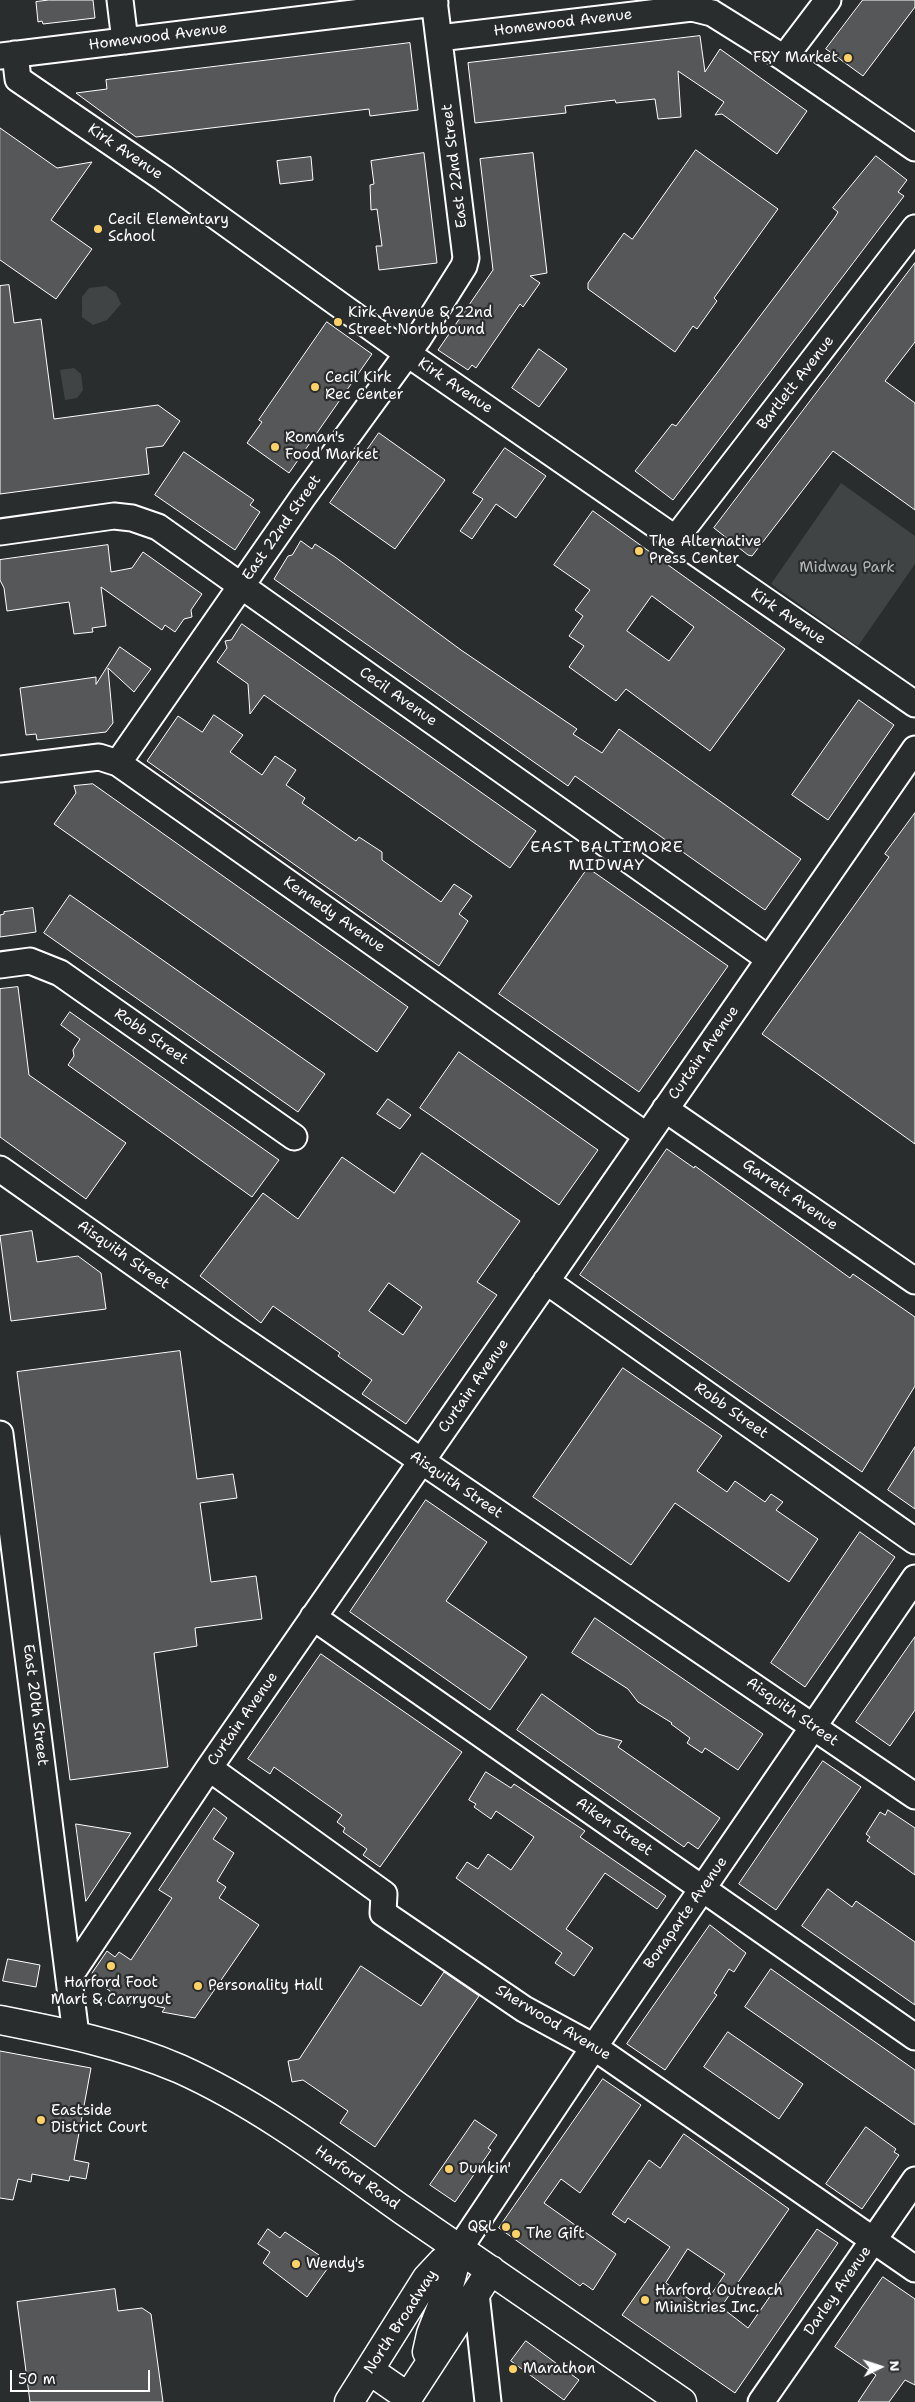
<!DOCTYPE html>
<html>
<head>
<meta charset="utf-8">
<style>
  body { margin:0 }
  #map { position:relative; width:915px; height:2402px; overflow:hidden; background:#2a2d2e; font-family:"Shantell Sans",sans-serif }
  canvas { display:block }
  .north { position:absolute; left:855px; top:2342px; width:50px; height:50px; -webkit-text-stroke:4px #2a2d2e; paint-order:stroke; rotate:86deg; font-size:14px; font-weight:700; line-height:20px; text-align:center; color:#fff }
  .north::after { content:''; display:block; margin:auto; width:18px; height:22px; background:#fff; clip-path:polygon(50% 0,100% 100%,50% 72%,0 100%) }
  .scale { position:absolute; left:10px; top:2370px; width:140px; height:22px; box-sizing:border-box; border:2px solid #fff; border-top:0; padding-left:6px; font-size:15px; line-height:18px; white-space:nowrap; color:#fff; -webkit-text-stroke:4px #2a2d2e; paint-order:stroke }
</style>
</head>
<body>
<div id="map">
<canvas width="915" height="2402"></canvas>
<div class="north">N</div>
<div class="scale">50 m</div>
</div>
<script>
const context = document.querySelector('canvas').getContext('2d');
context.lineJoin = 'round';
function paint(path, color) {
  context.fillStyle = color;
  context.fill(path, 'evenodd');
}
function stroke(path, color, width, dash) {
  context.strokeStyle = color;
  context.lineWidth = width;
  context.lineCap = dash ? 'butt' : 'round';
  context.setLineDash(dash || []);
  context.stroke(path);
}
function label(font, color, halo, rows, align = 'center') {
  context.font = font + ' "Shantell Sans",sans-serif';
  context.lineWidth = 4.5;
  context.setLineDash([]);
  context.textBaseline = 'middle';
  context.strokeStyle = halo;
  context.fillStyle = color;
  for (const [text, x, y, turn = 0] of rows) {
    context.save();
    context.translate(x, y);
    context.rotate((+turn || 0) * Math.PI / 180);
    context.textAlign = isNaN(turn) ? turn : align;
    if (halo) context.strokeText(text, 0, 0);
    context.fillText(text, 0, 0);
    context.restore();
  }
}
paint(new Path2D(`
  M 106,286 L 116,293 L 121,304 L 107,320 L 93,325 L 82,317 L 82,297 L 89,288 Z
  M 74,368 L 81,374 L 83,390 L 77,398 L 65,400 L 60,370 Z
  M 841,483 L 915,536 L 915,564 L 858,646 L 771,584 Z`), '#414445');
const building = new Path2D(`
  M 49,0 L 93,0 L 95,18 L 43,24 L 42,21 L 38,22 L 36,2 Z
  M 863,0 L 915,0 L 915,7 L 863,76 L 826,49 Z
  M 700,36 L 705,72 L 720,49 L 807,111 L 777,154 L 722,114 L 715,115 L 724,102 L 678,71 L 681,117 L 658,119 L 655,99 L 616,103 L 615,100 L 565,106 L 566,113 L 475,123 L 468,63 Z
  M 410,43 L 418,110 L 370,116 L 369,109 L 136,137 L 76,93 L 107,89 L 106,80 Z
  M 0,128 L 57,168 L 92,162 L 51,220 L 92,249 L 56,299 L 0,260 Z
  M 696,150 L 778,209 L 714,298 L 717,301 L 697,329 L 693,326 L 675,352 L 588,289 L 588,283 L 624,233 L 632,239 Z
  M 424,153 L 437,263 L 379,270 L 376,246 L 382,246 L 377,209 L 371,210 L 370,185 L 374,184 L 371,161 Z
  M 533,153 L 547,273 L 530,276 L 540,283 L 523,307 L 520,304 L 476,368 L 472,365 L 468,370 L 438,350 L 493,270 L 480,159 Z
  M 876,156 L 907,180 L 898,192 L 904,196 L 673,500 L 635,471 L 672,424 L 676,426 L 717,373 L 835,217 L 838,212 L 833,208 Z
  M 311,157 L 313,180 L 280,184 L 277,161 Z
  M 915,263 L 915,342 L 885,381 L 915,403 L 915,510 L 833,451 L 752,556 L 748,555 L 714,528 Z
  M 9,285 L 14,323 L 41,319 L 54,419 L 158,405 L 180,421 L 163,446 L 146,448 L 149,474 L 0,494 L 0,286 Z
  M 327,322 L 372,354 L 289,473 L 247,443 L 262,422 L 259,420 Z
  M 539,349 L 567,369 L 539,407 L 512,388 Z
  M 379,433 L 445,480 L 395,549 L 330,503 Z
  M 505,448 L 546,476 L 516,518 L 496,504 L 472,539 L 460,531 L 483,499 L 473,493 Z
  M 184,452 L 254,500 L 250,505 L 260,512 L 235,550 L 155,495 Z
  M 593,511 L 785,649 L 710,751 L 626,689 L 616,701 L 569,667 L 584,646 L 569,636 L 583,616 L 575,610 L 590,590 L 554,565 ZM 652,596 L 694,627 L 669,661 L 627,631 Z
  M 301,541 L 312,549 L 315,544 L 335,557 L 461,650 L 577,729 L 573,734 L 602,753 L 619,729 L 801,859 L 765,910 L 575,776 L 568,786 L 274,579 L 288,556 L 292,555 Z
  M 108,545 L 111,572 L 132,568 L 143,552 L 202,594 L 191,610 L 192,617 L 184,619 L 175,632 L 165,625 L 162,630 L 101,587 L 106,626 L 92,628 L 93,632 L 74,634 L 69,602 L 7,611 L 4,588 L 0,580 L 0,560 Z
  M 242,624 L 536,831 L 510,868 L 264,695 L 250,714 L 248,684 L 217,662 L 227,648 L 225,641 L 231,640 Z
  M 120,647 L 151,669 L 134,692 L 108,668 L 113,723 L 106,732 L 37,740 L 36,734 L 26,735 L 20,688 L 96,677 L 96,684 Z
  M 859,700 L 894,725 L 828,820 L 792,795 Z
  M 214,715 L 243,735 L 230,752 L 262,775 L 275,756 L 296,770 L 286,785 L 305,798 L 302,803 L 356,841 L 359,837 L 382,852 L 382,860 L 406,877 L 441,902 L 454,884 L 472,896 L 459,914 L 468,921 L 439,966 L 147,761 L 178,716 L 202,732 Z
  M 93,784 L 408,1007 L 377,1052 L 54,824 L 76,793 L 74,786 Z
  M 915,813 L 915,1144 L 762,1034 L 889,857 L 885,854 Z
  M 588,868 L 728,966 L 639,1092 L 499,994 Z
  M 70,895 L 325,1074 L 298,1112 L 44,933 Z
  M 33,908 L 36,932 L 0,937 L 0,915 L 4,914 L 4,912 Z
  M 18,987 L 29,1075 L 126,1143 L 86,1199 L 0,1137 L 0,989 Z
  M 70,1012 L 279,1160 L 252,1197 L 68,1065 L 74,1056 L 73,1050 L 80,1039 L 61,1025 Z
  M 459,1052 L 598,1150 L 559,1205 L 420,1108 Z
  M 388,1099 L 411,1115 L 400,1129 L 377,1114 Z
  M 667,1149 L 694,1168 L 695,1166 L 850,1278 L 853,1274 L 915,1317 L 915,1386 L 862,1472 L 580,1275 Z
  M 422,1153 L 520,1221 L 477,1282 L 497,1295 L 406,1424 L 362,1394 L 372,1380 L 338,1356 L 340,1353 L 273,1306 L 261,1323 L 200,1276 L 263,1193 L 298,1219 L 342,1157 L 394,1193 ZM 389,1283 L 422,1307 L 403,1335 L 369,1311 Z
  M 32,1231 L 37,1262 L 78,1256 L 101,1273 L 106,1309 L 11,1321 L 0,1236 Z
  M 180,1351 L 197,1479 L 233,1474 L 237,1498 L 200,1503 L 211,1582 L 256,1576 L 262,1619 L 195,1628 L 197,1646 L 154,1653 L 168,1767 L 70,1780 L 17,1372 Z
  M 623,1368 L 722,1436 L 697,1471 L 727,1492 L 735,1481 L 765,1502 L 771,1494 L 783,1502 L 776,1510 L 818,1539 L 789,1582 L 675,1503 L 631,1565 L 533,1497 Z
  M 915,1447 L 915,1509 L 888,1490 Z
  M 426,1500 L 487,1542 L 446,1601 L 527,1657 L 490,1710 L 350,1612 Z
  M 860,1532 L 895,1557 L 805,1687 L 771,1663 Z
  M 595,1618 L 763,1734 L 738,1770 L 705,1748 L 702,1753 L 687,1743 L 690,1738 L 671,1724 L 672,1723 L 638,1702 L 628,1689 L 572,1653 Z
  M 915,1637 L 915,1710 L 890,1746 L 856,1722 Z
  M 321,1654 L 462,1752 L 380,1867 L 363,1855 L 367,1849 L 343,1832 L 345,1828 L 337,1822 L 342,1815 L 274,1767 L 270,1774 L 248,1759 Z
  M 542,1694 L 598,1734 L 622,1741 L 618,1747 L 720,1818 L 698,1849 L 688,1842 L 684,1847 L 517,1730 Z
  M 823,1761 L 861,1787 L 776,1910 L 739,1884 Z
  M 486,1772 L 511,1788 L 514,1784 L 585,1831 L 580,1837 L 666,1896 L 657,1909 L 605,1873 L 566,1929 L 593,1948 L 574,1976 L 555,1963 L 562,1953 L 456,1878 L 467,1862 L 478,1869 L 488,1854 L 511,1870 L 534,1837 L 496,1811 L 491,1819 L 474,1807 L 476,1804 L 469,1800 Z
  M 214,1808 L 227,1818 L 213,1839 L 234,1853 L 217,1881 L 226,1887 L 219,1898 L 259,1925 L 195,2018 L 162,2012 L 165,2008 L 132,2001 L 129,2006 L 105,2001 L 111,1993 L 110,1991 L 97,1982 L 92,1973 L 107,1951 L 115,1957 L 119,1952 L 131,1960 L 172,1898 L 159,1890 Z
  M 888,1810 L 915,1828 L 915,1875 L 867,1841 L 870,1837 L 866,1834 L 880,1812 L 885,1815 Z
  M 76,1824 L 131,1833 L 86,1901 Z
  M 828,1889 L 852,1907 L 856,1901 L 915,1942 L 915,2005 L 802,1926 Z
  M 710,1925 L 746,1953 L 734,1972 L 729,1969 L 714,1993 L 717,1995 L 665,2070 L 627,2044 Z
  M 8,1959 L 40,1965 L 36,1987 L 3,1981 Z
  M 361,1966 L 421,2006 L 444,1972 L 479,1996 L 375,2147 L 340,2123 L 348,2111 L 303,2080 L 292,2082 L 288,2061 L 299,2059 Z
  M 771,1969 L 915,2070 L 915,2125 L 745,2007 Z
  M 728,2032 L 803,2084 L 779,2119 L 704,2067 Z
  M 0,2051 L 91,2068 L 74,2160 L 89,2163 L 86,2179 L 70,2176 L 69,2181 L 32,2174 L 31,2182 L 18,2179 L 13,2200 L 0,2198 Z
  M 603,2079 L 641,2105 L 580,2193 L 561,2179 L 544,2203 L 616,2254 L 593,2290 L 583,2283 L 580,2286 L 499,2228 Z
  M 475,2120 L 497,2135 L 488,2148 L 491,2150 L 455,2202 L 430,2185 Z
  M 866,2127 L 896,2149 L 894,2152 L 899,2155 L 862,2209 L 826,2184 Z
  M 684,2134 L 789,2209 L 721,2307 L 748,2328 L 817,2229 L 838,2243 L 735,2393 L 622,2315 L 670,2247 L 628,2218 L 625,2223 L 612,2214 L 649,2160 L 660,2168 ZM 688,2249 L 725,2274 L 702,2308 L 666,2283 Z
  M 268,2229 L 280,2238 L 285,2232 L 319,2255 L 318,2257 L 330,2265 L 307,2297 L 263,2263 L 270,2252 L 258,2244 Z
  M 883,2277 L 915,2299 L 915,2385 L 905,2380 L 889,2402 L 858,2402 L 876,2375 L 835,2347 Z
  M 115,2289 L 118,2311 L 142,2308 L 151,2314 L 163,2402 L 30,2402 L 17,2302 Z
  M 526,2341 L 579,2380 L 564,2400 L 511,2361 Z`);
paint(building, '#555758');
stroke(building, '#fff', 1);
const minor = new Path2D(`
  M 120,0 L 125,41
  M 439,38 L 692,8 L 712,13 L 784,58 L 915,148
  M 15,54 L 18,79 L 163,178 L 408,354 L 915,704
  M 0,56 L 435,3
  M 784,58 L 828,0
  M 0,532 L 114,516 L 132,518 L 158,527 L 769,959
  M 676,538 L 915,228
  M 118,763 L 303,497 L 418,339 L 464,266 L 466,258 L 434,0
  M 0,769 L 99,757 L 118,763 L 647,1136
  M 0,965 L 30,961 L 60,973 L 294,1137
  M 665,1109 L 915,1281
  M 0,1169 L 227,1329 L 915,1796
  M 546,1281 L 915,1541
  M 0,1434 L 76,2035
  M 313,1617 L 915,2037
  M 209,1768 L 384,1894 L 383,1913 L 524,2009 L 594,2047 L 915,2269
  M 69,1977 L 209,1768 L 915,749
  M 459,2249 L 594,2047 L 915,1578
  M 476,2293 L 488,2402
  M 761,2402 L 915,2180`);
const major = new Path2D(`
  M 0,2020 C 61,2032 122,2044 180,2069 C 260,2105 332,2160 404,2211 C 497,2275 590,2338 682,2402
  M 427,2352 L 431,2334 L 447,2293 L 459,2249
  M 369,2370 L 408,2397
  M 349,2402 L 427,2278 L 442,2262 L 459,2249
  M 405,2402 L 491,2270`);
stroke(minor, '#fff', 29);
stroke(major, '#fff', 31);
stroke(minor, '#2a2d2e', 25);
stroke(major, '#2a2d2e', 28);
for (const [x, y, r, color] of [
  [848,58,5,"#ffd166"],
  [98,229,5,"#ffd166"],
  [338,322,5,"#ffd166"],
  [315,387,5,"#ffd166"],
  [275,447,5,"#ffd166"],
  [639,551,5,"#ffd166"],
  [111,1966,5,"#ffd166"],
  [198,1986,5,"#ffd166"],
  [41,2120,5,"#ffd166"],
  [449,2169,5,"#ffd166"],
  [506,2227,5,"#ffd166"],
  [516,2234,5,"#ffd166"],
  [296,2264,5,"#ffd166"],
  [645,2300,5,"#ffd166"],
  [513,2369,5,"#ffd166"]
]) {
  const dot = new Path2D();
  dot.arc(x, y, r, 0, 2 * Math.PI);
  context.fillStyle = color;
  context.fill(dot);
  stroke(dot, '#2a2d2e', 2);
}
label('15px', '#fff', '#2a2d2e', [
  ["Homewood Avenue",563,23,-7],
  ["Homewood Avenue",158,37,-7],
  ["Kirk Avenue",125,152,34],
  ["East 22nd Street",455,166,-97],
  ["Bartlett Avenue",796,383,-52],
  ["Kirk Avenue",455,386,34],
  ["East 22nd Street",282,528,-55],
  ["Kirk Avenue",788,617,34],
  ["Cecil Avenue",398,697,35],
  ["Kennedy Avenue",334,915,35],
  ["Robb Street",151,1037,35],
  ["Curtain Avenue",704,1053,-55],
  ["Garrett Avenue",790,1195,35],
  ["Aisquith Street",123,1255,35],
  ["Curtain Avenue",474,1386,-55],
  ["Robb Street",731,1411,35],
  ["Aisquith Street",456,1485,34],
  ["East 20th Street",35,1705,83],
  ["Aisquith Street",792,1712,35],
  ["Curtain Avenue",243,1719,-55],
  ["Aiken Street",614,1827,35],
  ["Bonaparte Avenue",686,1913,-55],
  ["Sherwood Avenue",553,2023,31],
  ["Harford Road",357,2178,35],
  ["Darley Avenue",838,2291,-55],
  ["North Broadway",401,2322,-57]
]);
label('15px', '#fff', '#2a2d2e', [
  ["F&Y Market",838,58,"right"],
  ["Cecil Elementary",108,220],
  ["School",108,237],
  ["Kirk Avenue & 22nd",348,313],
  ["Street Northbound",348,330],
  ["Cecil Kirk",325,378],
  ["Rec Center",325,395],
  ["Roman's",285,438],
  ["Food Market",285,455],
  ["The Alternative",649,542],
  ["Press Center",649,559],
  ["Harford Foot",111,1983,"center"],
  ["Mart & Carryout",111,2000,"center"],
  ["Personality Hall",208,1986],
  ["Eastside",51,2111],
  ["District Court",51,2128],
  ["Dunkin'",459,2169],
  ["Q&L",496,2227,"right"],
  ["The Gift",526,2234],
  ["Wendy's",306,2264],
  ["Harford Outreach",655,2291],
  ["Ministries Inc.",655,2308],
  ["Marathon",523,2369]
], 'left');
label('15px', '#b3b4b5', '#2a2d2e', [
  ["Midway Park",847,568]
]);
context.letterSpacing = '1px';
label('16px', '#fff', '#2a2d2e', [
  ["EAST BALTIMORE",607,848],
  ["MIDWAY",607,866]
]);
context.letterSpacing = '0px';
</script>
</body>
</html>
